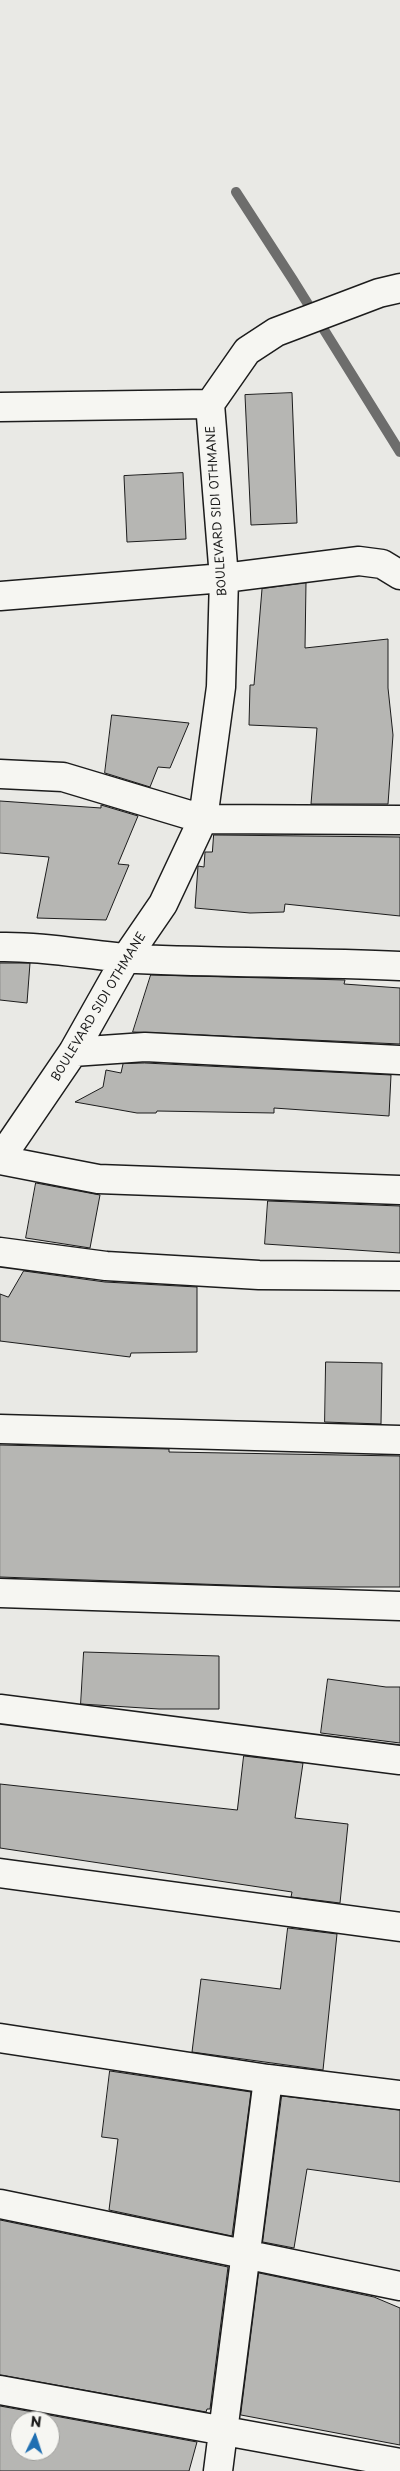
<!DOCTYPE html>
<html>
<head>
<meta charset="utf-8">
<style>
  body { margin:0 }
  #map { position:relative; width:400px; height:2471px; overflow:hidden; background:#e9e9e5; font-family:"Playpen Sans",sans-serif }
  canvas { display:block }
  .north { position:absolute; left:10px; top:2411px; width:50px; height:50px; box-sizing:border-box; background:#f6f6f2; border:1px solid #9f9f9c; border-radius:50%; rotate:4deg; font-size:14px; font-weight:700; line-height:20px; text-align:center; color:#1c1c1c }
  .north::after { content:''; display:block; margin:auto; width:18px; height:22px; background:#1f6fb2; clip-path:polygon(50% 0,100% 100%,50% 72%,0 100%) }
</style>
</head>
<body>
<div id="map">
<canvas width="400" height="2471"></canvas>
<div class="north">N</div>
</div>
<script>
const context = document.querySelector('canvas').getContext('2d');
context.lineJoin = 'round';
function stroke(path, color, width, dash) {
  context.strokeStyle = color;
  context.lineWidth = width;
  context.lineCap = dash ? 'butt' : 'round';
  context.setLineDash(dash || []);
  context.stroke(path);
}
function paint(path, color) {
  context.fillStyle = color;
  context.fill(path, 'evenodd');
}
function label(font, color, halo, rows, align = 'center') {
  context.font = font + ' "Playpen Sans",sans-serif';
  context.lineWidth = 4;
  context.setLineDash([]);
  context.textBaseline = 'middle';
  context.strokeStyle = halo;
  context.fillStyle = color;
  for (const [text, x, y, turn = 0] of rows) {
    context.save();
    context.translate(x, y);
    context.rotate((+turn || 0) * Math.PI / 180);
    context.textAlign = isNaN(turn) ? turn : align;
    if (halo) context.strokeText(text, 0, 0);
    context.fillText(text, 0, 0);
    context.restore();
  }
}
stroke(new Path2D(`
  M 236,192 L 293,280 L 400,452`), '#6d6d6c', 10);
const building = new Path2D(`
  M 292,393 L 297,523 L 251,525 L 245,395 Z
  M 183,473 L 186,539 L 127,542 L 124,476 Z
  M 306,583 L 305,648 L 388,639 L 388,688 L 393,735 L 388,804 L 311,804 L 317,728 L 249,725 L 250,685 L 254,685 L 262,589 Z
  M 112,715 L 189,723 L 170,768 L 158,767 L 150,787 L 105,773 Z
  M 0,801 L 101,808 L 101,805 L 138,816 L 118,864 L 129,865 L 106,920 L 37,918 L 49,857 L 0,853 Z
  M 214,835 L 400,837 L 400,916 L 285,904 L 284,912 L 250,913 L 195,908 L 198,866 L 204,867 L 205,852 L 212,852 Z
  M 0,963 L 30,963 L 27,1003 L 0,1000 Z
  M 151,975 L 345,980 L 344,984 L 400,988 L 400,1044 L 133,1032 Z
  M 145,1063 L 391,1075 L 389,1116 L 274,1108 L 274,1113 L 157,1111 L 156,1113 L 137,1113 L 75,1102 L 103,1087 L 106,1070 L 121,1073 L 123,1064 Z
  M 36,1183 L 100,1195 L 90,1248 L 26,1238 Z
  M 268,1201 L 400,1206 L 400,1253 L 265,1244 Z
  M 24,1271 L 105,1282 L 197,1287 L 197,1352 L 131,1353 L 130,1357 L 0,1341 L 0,1294 L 8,1297 Z
  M 326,1362 L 382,1363 L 381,1424 L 325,1422 Z
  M 0,1445 L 169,1449 L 169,1452 L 400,1456 L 400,1587 L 287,1587 L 0,1577 Z
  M 84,1652 L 219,1656 L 219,1709 L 159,1709 L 81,1704 Z
  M 328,1679 L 386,1687 L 400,1687 L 400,1743 L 321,1733 Z
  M 244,1756 L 303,1763 L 295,1818 L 348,1824 L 340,1903 L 291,1897 L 292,1892 L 0,1848 L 0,1784 L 237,1810 Z
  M 288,1928 L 337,1934 L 323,2070 L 192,2052 L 201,1979 L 280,1989 Z
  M 110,2071 L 251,2092 L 232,2236 L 109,2210 L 118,2139 L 102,2137 Z
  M 282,2096 L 400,2110 L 400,2182 L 307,2169 L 294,2248 L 263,2242 Z
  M 0,2220 L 228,2267 L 210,2409 L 207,2409 L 206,2412 L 0,2375 Z
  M 259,2273 L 374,2297 L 400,2308 L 400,2445 L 241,2415 Z
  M 0,2406 L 197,2442 L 189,2471 L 0,2471 ZM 20,2421 L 50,2421 L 50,2451 L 20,2451 Z`);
paint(building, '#b6b6b3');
stroke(building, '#1c1c1c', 1);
const street = new Path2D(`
  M 210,404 L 247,351 L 276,332 L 379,293 L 400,288
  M 0,407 L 210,404
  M 0,596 L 224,578 L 359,561 L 382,564 L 400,575
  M 0,774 L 63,777 L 203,819 L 400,820
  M 0,947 C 45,946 92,956 137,959 C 225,963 312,962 400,966
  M 73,1052 L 145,1047 L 400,1060
  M 0,1159 L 73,1052 L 126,958 L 163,904 L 203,819 L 221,687 L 224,578 L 210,404
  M 0,1160 L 98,1179 L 400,1190
  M 0,1252 L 106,1266 L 259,1275 L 400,1276
  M 0,1429 L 400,1440
  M 0,1593 L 400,1606
  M 0,1709 L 400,1760
  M 0,1873 L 400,1927
  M 0,2038 L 268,2079 L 400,2095
  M 0,2204 L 400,2286
  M 0,2390 L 400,2463
  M 218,2471 L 268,2079`);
stroke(street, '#1c1c1c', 31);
stroke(street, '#f6f6f2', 28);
label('12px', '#1c1c1c', '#f6f6f2', [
  ["BOULEVARD SIDI OTHMANE",217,511,-94],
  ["BOULEVARD SIDI OTHMANE",99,1007,-59]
]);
</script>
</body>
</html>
